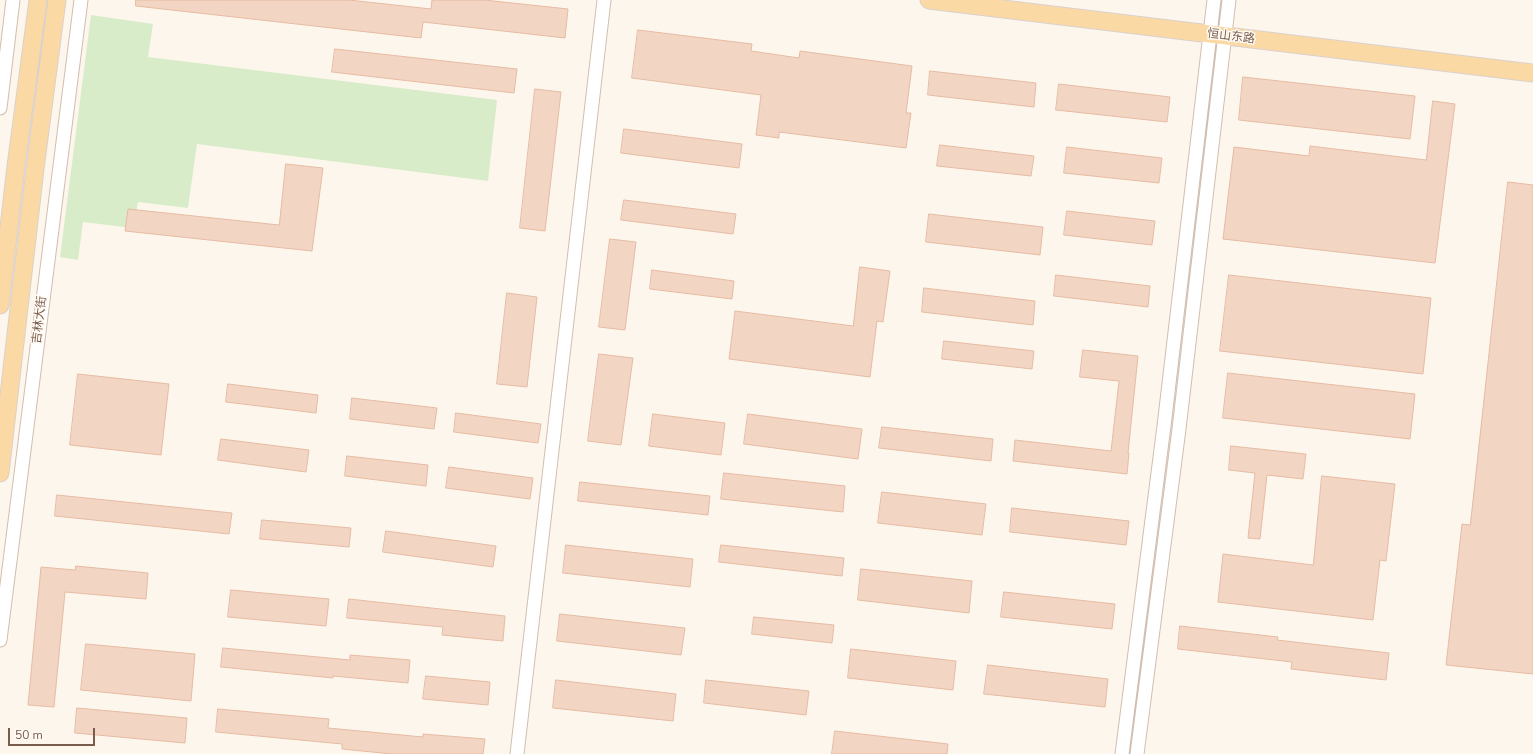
<!DOCTYPE html>
<html>
<head>
<meta charset="utf-8">
<style>
  body { margin:0 }
  #map { position:relative; width:1533px; height:754px; overflow:hidden; background:#fdf6ec; font-family:"Nunito Sans",sans-serif }
  canvas { display:block }
  .scale { position:absolute; left:8px; top:728px; width:87px; height:18px; box-sizing:border-box; border:2px solid #7a5c4d; border-top:0; padding-left:5px; font-size:12px; line-height:14px; white-space:nowrap; color:#7a5c4d; -webkit-text-stroke:3px #fffaf3; paint-order:stroke }
</style>
</head>
<body>
<div id="map">
<canvas width="1533" height="754"></canvas>
<div class="scale">50 m</div>
</div>
<script>
const context = document.querySelector('canvas').getContext('2d');
context.lineJoin = 'round';
function paint(path, color) {
  context.fillStyle = color;
  context.fill(path, 'evenodd');
}
function stroke(path, color, width, dash) {
  context.strokeStyle = color;
  context.lineWidth = width;
  context.lineCap = dash ? 'butt' : 'round';
  context.setLineDash(dash || []);
  context.stroke(path);
}
function label(font, color, halo, rows, align = 'center') {
  context.font = font + ' "Nunito Sans","Noto Sans SC",sans-serif';
  context.lineWidth = 3;
  context.setLineDash([]);
  context.textBaseline = 'middle';
  context.strokeStyle = halo;
  context.fillStyle = color;
  for (const [text, x, y, turn = 0] of rows) {
    context.save();
    context.translate(x, y);
    context.rotate((+turn || 0) * Math.PI / 180);
    context.textAlign = isNaN(turn) ? turn : align;
    if (halo) context.strokeText(text, 0, 0);
    context.fillText(text, 0, 0);
    context.restore();
  }
}
paint(new Path2D(`
  M 91,15 L 153,24 L 148,57 L 497,100 L 488,181 L 197,144 L 188,208 L 138,202 L 133,228 L 83,222 L 78,260 L 60,257 Z`), '#d8ecc9');
const building = new Path2D(`
  M 136,0 L 349,0 L 431,9 L 432,0 L 484,0 L 568,9 L 565,38 L 423,22 L 421,38 L 136,6 Z
  M 638,30 L 752,44 L 751,51 L 799,58 L 800,51 L 912,66 L 906,113 L 911,113 L 906,148 L 779,132 L 779,138 L 756,135 L 761,95 L 632,78 Z
  M 335,49 L 517,69 L 514,93 L 332,72 Z
  M 930,71 L 1036,83 L 1034,107 L 928,95 Z
  M 1243,77 L 1415,96 L 1410,139 L 1239,120 Z
  M 1059,84 L 1170,97 L 1167,122 L 1056,110 Z
  M 535,89 L 561,92 L 545,231 L 520,228 Z
  M 1433,101 L 1455,104 L 1435,263 L 1223,239 L 1234,147 L 1309,156 L 1310,146 L 1426,160 Z
  M 624,129 L 742,144 L 739,168 L 621,153 Z
  M 940,145 L 1034,156 L 1031,176 L 937,166 Z
  M 1067,147 L 1162,158 L 1159,183 L 1064,173 Z
  M 286,164 L 323,168 L 312,251 L 125,231 L 128,209 L 279,225 Z
  M 1508,182 L 1533,185 L 1533,674 L 1446,665 L 1462,524 L 1470,525 Z
  M 624,200 L 736,214 L 733,234 L 621,220 Z
  M 1067,211 L 1155,221 L 1152,245 L 1064,235 Z
  M 929,214 L 1043,227 L 1040,255 L 926,242 Z
  M 610,239 L 636,242 L 625,330 L 599,327 Z
  M 860,267 L 890,271 L 883,322 L 877,321 L 870,377 L 729,359 L 735,311 L 853,326 Z
  M 652,270 L 734,281 L 732,299 L 650,289 Z
  M 1056,275 L 1150,286 L 1148,307 L 1054,296 Z
  M 1229,275 L 1431,298 L 1423,374 L 1220,351 Z
  M 924,288 L 1035,301 L 1033,325 L 922,312 Z
  M 507,293 L 537,297 L 527,387 L 497,384 Z
  M 944,341 L 1034,351 L 1032,369 L 942,359 Z
  M 1083,350 L 1138,356 L 1128,453 L 1129,453 L 1127,474 L 1013,461 L 1015,440 L 1111,451 L 1119,381 L 1080,377 Z
  M 599,354 L 633,358 L 621,445 L 588,441 Z
  M 1228,373 L 1415,394 L 1410,439 L 1223,418 Z
  M 78,374 L 169,384 L 161,455 L 70,445 Z
  M 228,384 L 318,395 L 316,413 L 226,402 Z
  M 352,398 L 437,408 L 434,429 L 350,419 Z
  M 456,413 L 541,424 L 538,443 L 454,432 Z
  M 653,414 L 725,423 L 721,455 L 649,446 Z
  M 748,414 L 862,429 L 858,459 L 744,444 Z
  M 882,427 L 993,439 L 991,461 L 879,448 Z
  M 221,439 L 309,450 L 306,472 L 218,460 Z
  M 1231,446 L 1306,454 L 1303,479 L 1267,475 L 1260,539 L 1248,538 L 1255,473 L 1229,470 Z
  M 347,456 L 428,465 L 426,486 L 345,476 Z
  M 449,467 L 533,478 L 530,499 L 446,488 Z
  M 724,473 L 845,486 L 843,512 L 721,499 Z
  M 1322,476 L 1395,484 L 1386,561 L 1380,560 L 1373,620 L 1218,602 L 1223,554 L 1313,565 Z
  M 580,482 L 710,496 L 708,515 L 578,501 Z
  M 882,492 L 986,504 L 982,535 L 878,523 Z
  M 57,495 L 232,513 L 229,534 L 55,516 Z
  M 1012,508 L 1129,521 L 1126,545 L 1010,532 Z
  M 262,520 L 351,528 L 349,547 L 260,539 Z
  M 386,531 L 496,546 L 493,567 L 383,552 Z
  M 566,545 L 693,559 L 690,587 L 563,573 Z
  M 721,545 L 844,558 L 842,576 L 719,562 Z
  M 76,566 L 148,573 L 146,599 L 65,592 L 54,707 L 28,705 L 41,567 L 75,570 Z
  M 861,569 L 972,581 L 969,613 L 858,600 Z
  M 231,590 L 329,599 L 326,626 L 228,617 Z
  M 1004,592 L 1115,604 L 1112,629 L 1001,617 Z
  M 349,599 L 505,616 L 503,641 L 442,635 L 443,627 L 347,618 Z
  M 560,614 L 685,628 L 681,655 L 557,641 Z
  M 754,617 L 834,625 L 832,643 L 752,634 Z
  M 1180,626 L 1278,637 L 1277,640 L 1389,653 L 1386,680 L 1291,669 L 1292,662 L 1178,649 Z
  M 86,644 L 195,654 L 191,701 L 81,690 Z
  M 223,648 L 350,660 L 350,655 L 410,660 L 408,683 L 333,676 L 333,678 L 221,667 Z
  M 851,649 L 956,661 L 953,690 L 848,678 Z
  M 988,665 L 1108,679 L 1105,707 L 984,694 Z
  M 426,676 L 490,682 L 488,705 L 423,699 Z
  M 556,680 L 676,694 L 673,721 L 553,708 Z
  M 706,680 L 809,691 L 806,715 L 704,703 Z
  M 77,708 L 187,718 L 185,743 L 75,733 Z
  M 218,709 L 329,719 L 328,728 L 423,737 L 423,734 L 485,739 L 483,754 L 392,754 L 342,749 L 342,744 L 216,732 Z
  M 835,731 L 948,744 L 947,754 L 832,754 Z`);
paint(building, '#f3d5c3');
stroke(building, '#e6bba3', 1);
const tertiary = new Path2D(`
  M 0,108 L 13,0
  M 0,640 L 81,0
  M 517,754 L 604,0
  M 1122,754 L 1164,426 L 1214,0
  M 1137,754 L 1179,429 L 1229,0`);
const primary = new Path2D(`
  M 929,0 L 1533,73
  M 0,305 L 16,166 L 38,0
  M 0,473 L 35,169 L 57,0`);
stroke(tertiary, '#d1beb0', 15);
stroke(primary, '#dad1cd', 19);
stroke(tertiary, '#fff', 13);
stroke(primary, '#fbd9a5', 17);
label('12px', '#7a5c4d', '#fffaf3', [
  ["恒山东路",1231,37,7],
  ["吉林大街",40,320,-83]
]);
</script>
</body>
</html>
